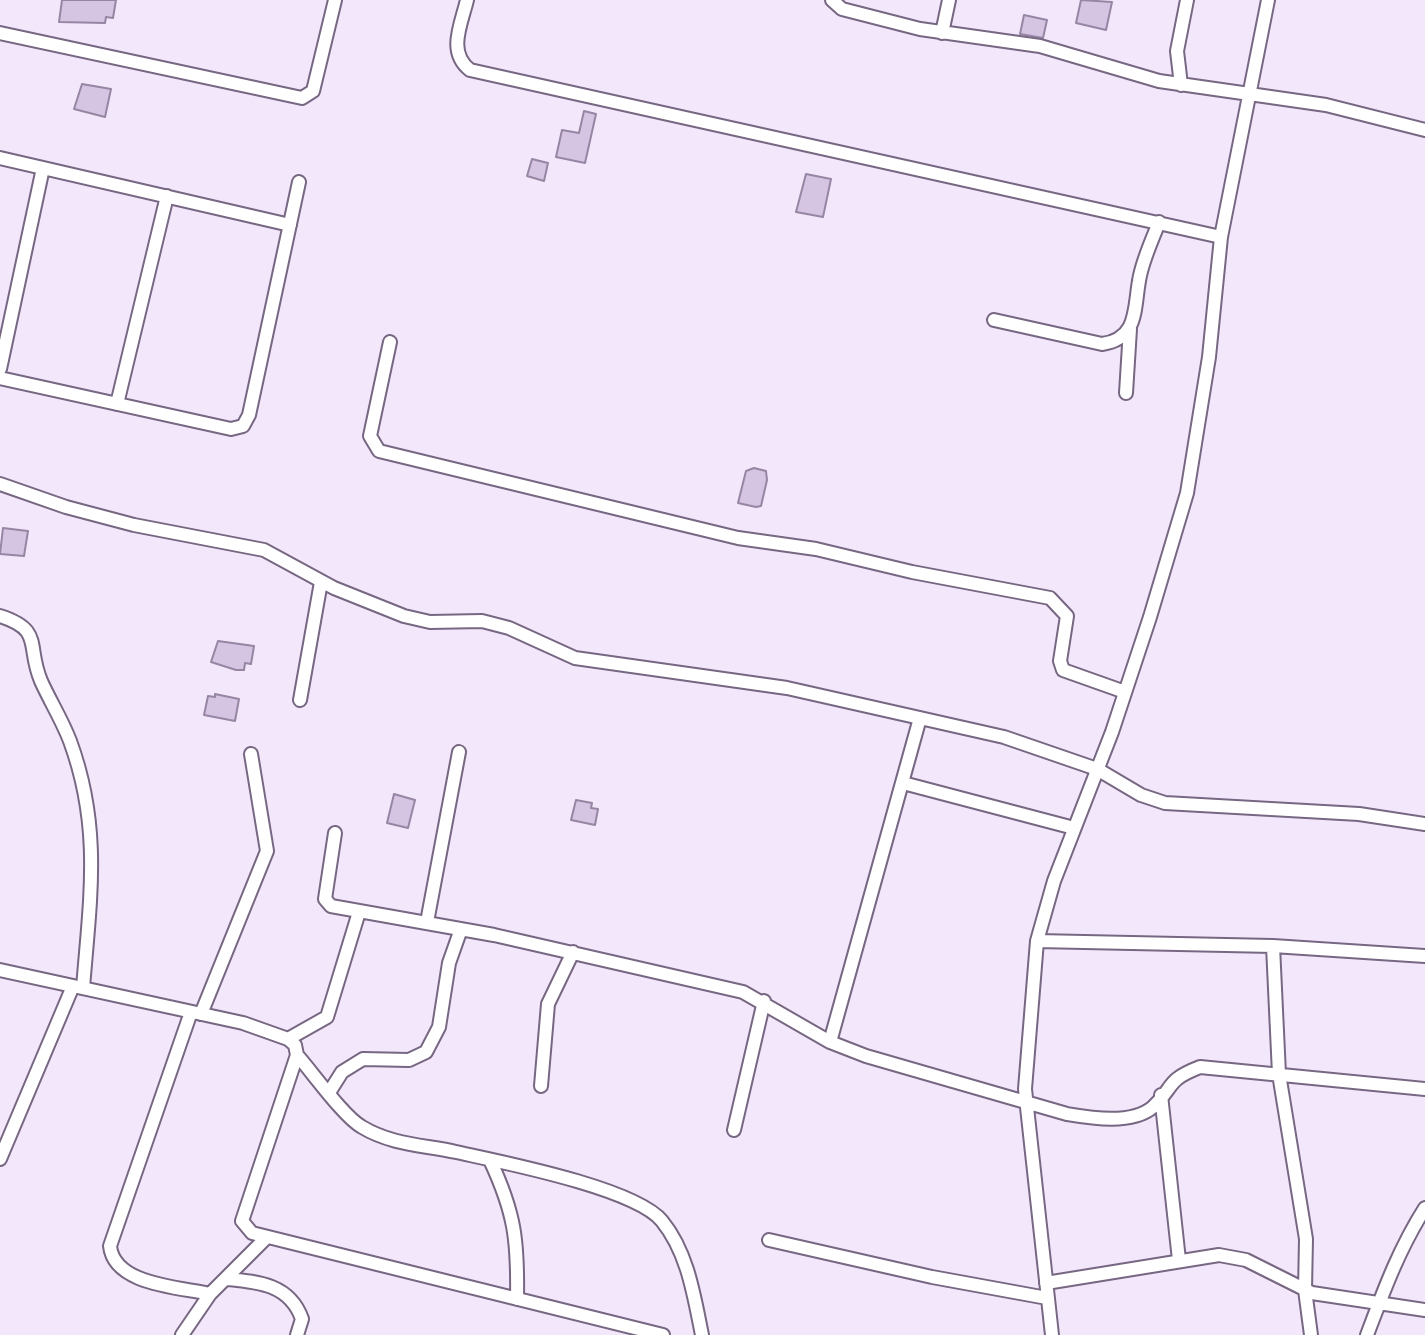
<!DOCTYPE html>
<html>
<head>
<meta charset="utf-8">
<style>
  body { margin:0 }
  canvas { display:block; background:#f3e8fb }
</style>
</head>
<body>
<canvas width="1425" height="1335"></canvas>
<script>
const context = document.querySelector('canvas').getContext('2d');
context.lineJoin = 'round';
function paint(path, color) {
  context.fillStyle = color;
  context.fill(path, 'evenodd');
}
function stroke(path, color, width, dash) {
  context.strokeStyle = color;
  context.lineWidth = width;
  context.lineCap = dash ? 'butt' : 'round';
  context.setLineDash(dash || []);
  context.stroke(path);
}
const building = new Path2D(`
  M 62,0 L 116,0 L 113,18 L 106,17 L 105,23 L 59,22 Z
  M 1081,0 L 1112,2 L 1106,30 L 1076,23 Z
  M 1024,15 L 1047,20 L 1043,38 L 1020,34 Z
  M 82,84 L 111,89 L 105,117 L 74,109 Z
  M 584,111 L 596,114 L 585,163 L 556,157 L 562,130 L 579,133 Z
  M 532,159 L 548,163 L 544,181 L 527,176 Z
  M 806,174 L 831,179 L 823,217 L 796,212 Z
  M 754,468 L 766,471 L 767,480 L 761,506 L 756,507 L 738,503 L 746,471 Z
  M 3,528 L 28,531 L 24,556 L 0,554 Z
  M 218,641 L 254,646 L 251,664 L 245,663 L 244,670 L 236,670 L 211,662 Z
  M 215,694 L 239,699 L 235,721 L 204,715 L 208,696 L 215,697 Z
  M 394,794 L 415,800 L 408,828 L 387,823 Z
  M 576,800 L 592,803 L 591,808 L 598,809 L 595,825 L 571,820 Z`);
paint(building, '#d6c4e3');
stroke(building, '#9686a3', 2);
const minor = new Path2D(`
  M 467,0 C 461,25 447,52 470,70 L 1221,237
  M 832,0 L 842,9 L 920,29 L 1040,46 L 1159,81 L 1326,105 L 1425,130
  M 0,33 L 302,98 L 313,91 L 335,0
  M 942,33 L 949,0
  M 1181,85 L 1177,51 L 1187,0
  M 0,158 L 290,225
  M 994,320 L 1102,344 C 1138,339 1134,309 1139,281 C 1142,261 1152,241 1159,222
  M 390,342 L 370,436 L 379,451 L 738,538 L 816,549 L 912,572 L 1050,598 L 1067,616 L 1060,661 L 1063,670 L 1125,692
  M 0,369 L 43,168
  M 0,378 L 231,429 L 243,426 L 249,415 L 299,182
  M 1126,393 L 1130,329
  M 117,404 L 167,196
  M 0,484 L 66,507 L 134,525 L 264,550 L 334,588 L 404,616 L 430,622 L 482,621 L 509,628 L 575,658 L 787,688 L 1004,737 L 1097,769 L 1141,795 L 1165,803 L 1359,814 L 1425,824
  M 0,616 C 44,630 26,646 41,681 C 50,701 62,720 70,741 C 102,828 90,899 83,988
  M 300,700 L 321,582
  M 903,783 L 1074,828
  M 335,833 L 325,899 L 331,906 L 494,935 L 743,992 L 830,1042 L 866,1056 L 1067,1114 C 1091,1118 1132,1125 1153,1107 C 1175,1087 1164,1081 1200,1067 L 1425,1089
  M 427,922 L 459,752
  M 1037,941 L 1273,946 L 1425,956
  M 1273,946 L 1279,1074 L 1306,1239 L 1305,1290 L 1311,1335
  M 0,970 L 243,1023 L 288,1039 L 295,1045 L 297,1055 L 242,1221 L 252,1233 L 663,1335
  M 191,1012 L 110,1246 C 114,1285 179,1287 210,1294
  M 201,1014 L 267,851 L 251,754
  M 288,1039 L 327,1017 L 359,912
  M 830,1042 L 920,718
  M 297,1055 C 313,1073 344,1117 362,1127 C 392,1145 424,1145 456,1152 C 501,1162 635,1188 662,1221 C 688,1253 694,1296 702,1335
  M 541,1086 L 548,1004 L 573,952
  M 330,1091 L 342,1072 L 363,1059 L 409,1060 L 426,1052 L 439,1027 L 449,963 L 461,929
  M 1161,1095 L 1179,1260
  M 734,1130 L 764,1001
  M 0,1159 L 73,986
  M 490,1160 C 515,1213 518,1241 517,1299
  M 769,1240 L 932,1277 L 1047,1298
  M 228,1279 C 260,1282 290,1285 302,1319 L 297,1335
  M 1046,1283 L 1219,1255 L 1246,1260 L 1312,1293 L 1425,1310
  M 182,1335 L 210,1294 L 267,1237
  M 1052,1335 L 1025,1089 L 1037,941 L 1054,881 L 1112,732 L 1150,617 L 1187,493 L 1209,357 L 1221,237 L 1268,0
  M 1367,1335 C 1384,1290 1399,1249 1425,1208`);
stroke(minor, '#776783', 16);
stroke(minor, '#fff', 12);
</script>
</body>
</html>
